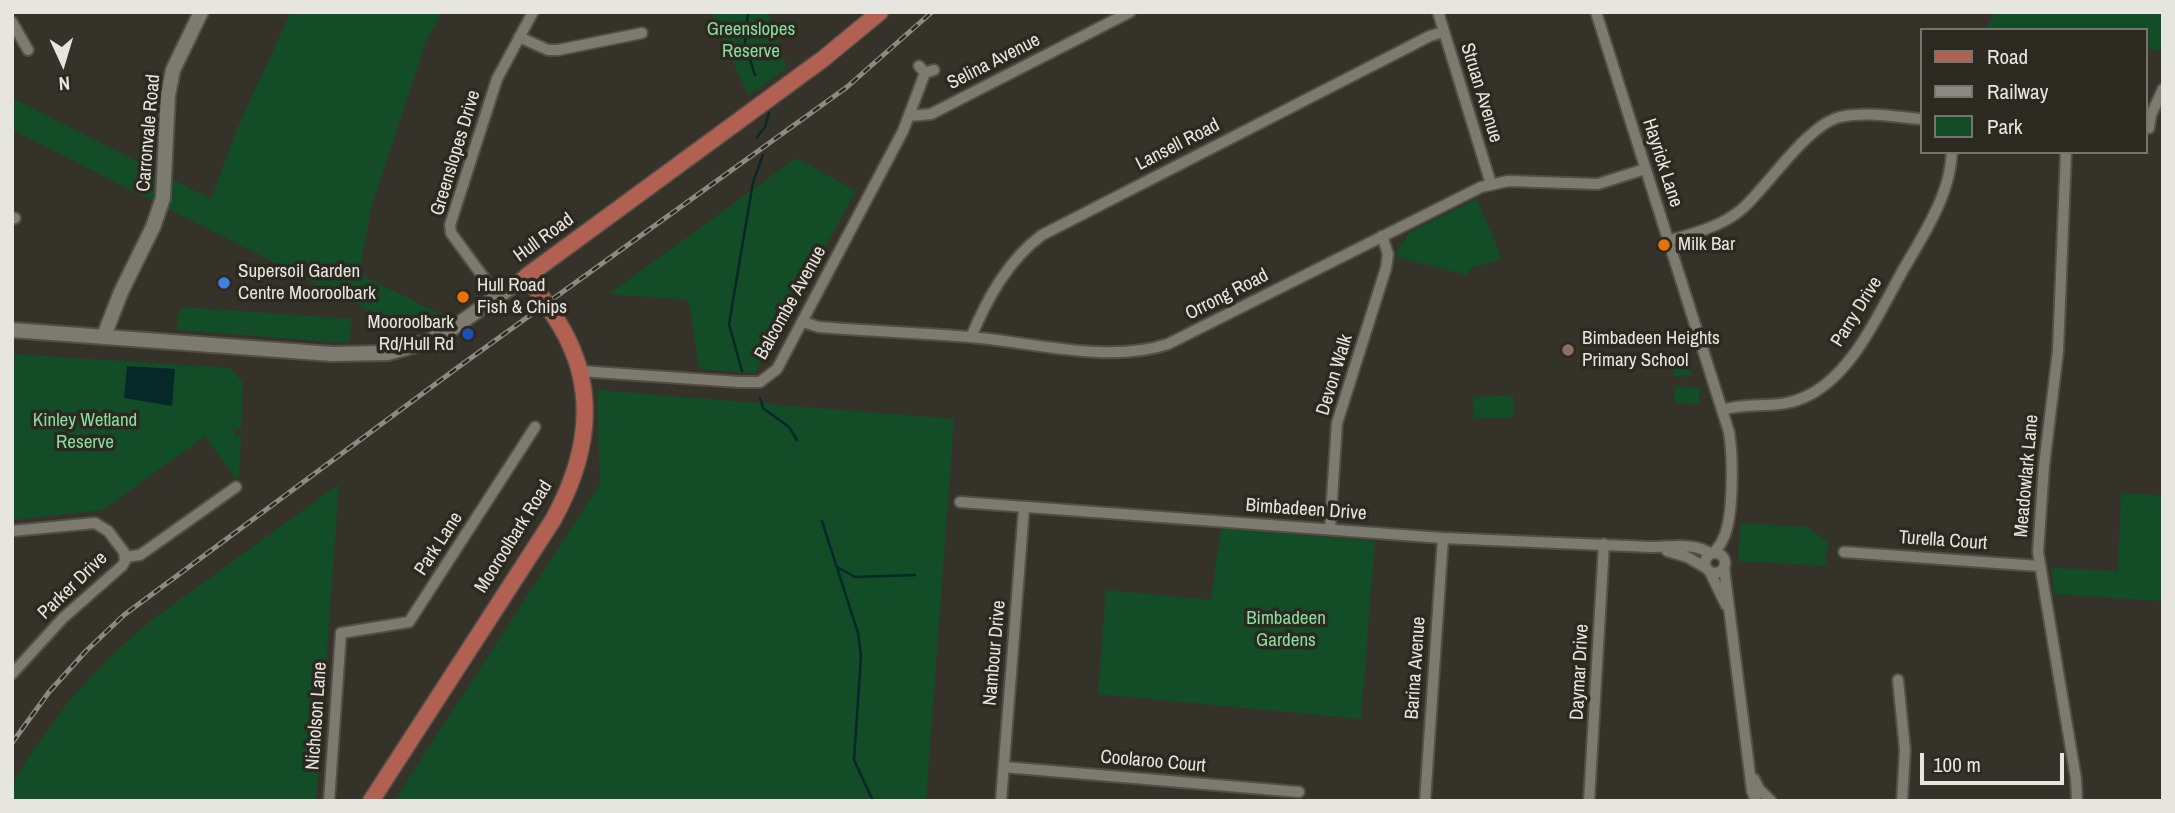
<!DOCTYPE html>
<html>
<head>
<meta charset="utf-8">
<style>
  body { margin:0 }
  #map { position:relative; width:2175px; height:813px; overflow:hidden; background:#353329; font-family:"Archivo Narrow",sans-serif }
  canvas { display:block }
  .frame { position:absolute; inset:0; border:14px solid #e7e5df; pointer-events:none }
  .legend { position:absolute; left:1920px; top:28px; width:228px; height:126px; box-sizing:border-box; background:#2b2920; border:2px solid #76746c; margin:0; padding:9px 12px; list-style:none; font-size:21px; color:#e7e5df }
  .legend li { display:flex; align-items:center; gap:14px; height:35px }
  .legend b { width:35px; border:2px solid #76746c }
  .north { position:absolute; left:28px; top:28px; width:70px; height:70px; -webkit-text-stroke:5px #2b2920; paint-order:stroke; rotate:176deg; font-size:19px; font-weight:700; line-height:28px; text-align:center; color:#e7e5df }
  .north::after { content:''; display:block; margin:auto; width:24px; height:32px; background:#e7e5df; clip-path:polygon(50% 0,100% 100%,50% 72%,0 100%) }
  .scale { position:absolute; left:1920px; top:753px; width:144px; height:32px; box-sizing:border-box; border:4px solid #e7e5df; border-top:0; padding-left:9px; font-size:21px; line-height:24px; white-space:nowrap; color:#e7e5df; -webkit-text-stroke:5px #2b2920; paint-order:stroke }
</style>
</head>
<body>
<div id="map">
<canvas width="2175" height="813"></canvas>
<div class="frame"></div>
<ul class="legend">
<li><b style="height:9px;background:#b16052"></b>Road</li>
<li><b style="height:9px;background:#8c8a82"></b>Railway</li>
<li><b style="height:19px;background:#124d27"></b>Park</li>
</ul>
<div class="north">N</div>
<div class="scale">100 m</div>
</div>
<script>
const context = document.querySelector('canvas').getContext('2d');
context.lineJoin = 'round';
function paint(path, color) {
  context.fillStyle = color;
  context.fill(path, 'evenodd');
}
function stroke(path, color, width, dash) {
  context.strokeStyle = color;
  context.lineWidth = width;
  context.lineCap = dash ? 'butt' : 'round';
  context.setLineDash(dash || []);
  context.stroke(path);
}
function label(font, color, halo, rows, align = 'center') {
  context.font = font + ' "Archivo Narrow",sans-serif';
  context.lineWidth = 7;
  context.setLineDash([]);
  context.textBaseline = 'middle';
  context.strokeStyle = halo;
  context.fillStyle = color;
  for (const [text, x, y, turn = 0] of rows) {
    context.save();
    context.translate(x, y);
    context.rotate((+turn || 0) * Math.PI / 180);
    context.textAlign = isNaN(turn) ? turn : align;
    if (halo) context.strokeText(text, 0, 0);
    context.fillText(text, 0, 0);
    context.restore();
  }
}
paint(new Path2D(`
  M 291,12 L 442,12 L 426,41 L 372,204 L 359,274 L 444,316 L 414,333 L 12,130 L 12,98 L 211,199 L 237,129 Z
  M 711,12 L 768,12 L 787,68 L 748,95 Z
  M 1995,12 L 2163,12 L 2163,50 L 2145,49 L 2145,30 L 1986,30 Z
  M 796,158 L 856,191 L 755,373 L 699,369 L 689,300 L 609,294 Z
  M 1477,199 L 1502,259 L 1471,268 L 1467,275 L 1396,257 L 1400,246 L 1410,232 Z
  M 182,307 L 352,319 L 349,343 L 177,330 L 178,314 Z
  M 12,354 L 230,368 L 243,383 L 241,429 L 234,429 L 234,435 L 241,436 L 239,479 L 237,480 L 205,436 L 103,510 L 12,520 Z
  M 1674,355 L 1691,356 L 1690,377 L 1673,376 Z
  M 1675,386 L 1700,388 L 1699,404 L 1674,403 Z
  M 597,390 L 954,419 L 926,801 L 394,801 L 600,484 Z
  M 1513,395 L 1514,417 L 1474,419 L 1473,397 Z
  M 339,484 L 316,801 L 12,801 L 12,783 L 32,752 L 68,702 L 112,655 L 153,619 Z
  M 2121,493 L 2163,496 L 2163,601 L 2054,594 L 2051,568 L 2118,571 Z
  M 1741,523 L 1808,527 L 1829,544 L 1825,554 L 1828,566 L 1738,561 Z
  M 1221,528 L 1375,541 L 1361,719 L 1098,694 L 1106,590 L 1211,600 Z`), '#124d27');
paint(new Path2D(`
  M 127,366 L 175,369 L 172,406 L 124,398 Z`), '#072828');
stroke(new Path2D(`
  M 748,12 L 745,43 L 755,75
  M 757,137 L 765,127 L 769,113
  M 742,371 L 729,324 L 753,182 L 763,155
  M 760,398 L 763,408 L 789,427 L 797,440
  M 822,521 L 858,633 L 861,656 L 854,760 L 873,801
  M 837,567 L 855,577 L 915,575`), '#072828', 2.5);
const street = new Path2D(`
  M 1438,12 L 1491,184
  M 1596,12 L 1729,432 C 1733,456 1734,518 1723,539 C 1721,544 1717,549 1713,553
  M 12,22 L 28,50
  M 519,37 L 548,50 L 558,50 L 642,33
  M 919,66 L 925,73 L 934,70
  M 909,116 L 931,114 L 1130,12
  M 2149,128 L 2151,115 L 2163,89
  M 2066,152 L 2058,351 L 2044,466 L 2038,552 L 2076,779 L 2077,801
  M 12,219 L 15,218
  M 1668,241 C 1694,233 1721,227 1742,209 C 1768,186 1807,125 1840,117 C 1865,111 1896,117 1921,119
  M 498,297 L 451,233 L 450,225 L 497,79 L 533,12
  M 803,322 L 819,327 C 869,331 919,333 970,337 C 1031,342 1109,364 1168,344 L 1481,187 L 1508,181 L 1598,184 L 1645,169
  M 971,337 C 987,299 1008,260 1042,235 L 1430,36 L 1443,32
  M 580,371 L 739,382 L 760,382 L 777,369 L 903,131 L 925,73
  M 1722,410 C 1753,400 1778,412 1811,394 C 1854,371 1880,311 1903,270 C 1917,246 1933,221 1943,194 C 1948,181 1951,166 1952,152
  M 960,502 L 1443,538 L 1651,547 C 1669,547 1696,542 1711,554
  M 1330,529 L 1337,423 L 1386,268 L 1388,254 L 1382,236
  M 12,531 L 95,523 L 108,531 L 124,552 L 125,561 L 122,566 L 63,618 L 12,674
  M 1667,551 L 1687,557 L 1706,568
  M 1844,552 L 2039,566
  M1705 563a10 10 0 1 1 20 0a10 10 0 1 1-20 0Z
  M 125,557 L 140,555 L 236,487
  M 1724,568 L 1752,791 L 1756,801
  M 1710,572 L 1726,605
  M 1898,680 L 1905,750 L 1902,801
  M 1004,767 L 1299,792
  M 1754,779 L 1759,789 L 1771,801
  M 329,801 L 341,633 L 409,622 L 535,427
  M 1001,801 L 1024,508
  M 1425,801 L 1443,538
  M 1589,801 L 1604,544`);
const secondary = new Path2D(`
  M 12,330 L 332,354 L 388,353 L 426,342 L 450,330 L 527,276
  M 104,336 L 121,292 L 153,227 L 163,198 L 168,95 L 173,70 L 201,12`);
const primary = new Path2D(`
  M 371,801 L 553,520 C 584,464 598,401 568,340 C 557,317 541,297 527,276 L 823,59 L 880,12`);
stroke(street, '#524f47', 14);
stroke(secondary, '#524f47', 18);
stroke(primary, '#524f47', 19);
stroke(street, '#7d7a70', 10);
stroke(secondary, '#7d7a70', 14);
stroke(primary, '#b16052', 16);
const rail = new Path2D(`
  M 12,743 L 49,692 L 86,651 L 124,615 L 457,368 L 847,87 L 932,12`);
stroke(rail, '#8c8a82', 5);
stroke(rail, '#2b2920', 2.5, [8]);
for (const [x, y, r, color] of [
  [1664,245,7,"#e8710a"],
  [224,283,7,"#3f7fe0"],
  [463,297,7,"#e8710a"],
  [468,334,7,"#1a4fb4"],
  [1568,350,7,"#8d6e63"]
]) {
  const dot = new Path2D();
  dot.arc(x, y, r, 0, 2 * Math.PI);
  context.fillStyle = color;
  context.fill(dot);
  stroke(dot, '#2b2920', 2.5);
}
label('19px', '#88de9e', '#2b2920', [
  ["Greenslopes",751,30],
  ["Reserve",751,52],
  ["Kinley Wetland",85,421],
  ["Reserve",85,443],
  ["Bimbadeen",1286,619],
  ["Gardens",1286,641]
]);
label('19px', '#e7e5df', '#2b2920', [
  ["Selina Avenue",994,62,-27],
  ["Struan Avenue",1481,93,73],
  ["Carronvale Road",149,133,-85],
  ["Lansell Road",1178,145,-27],
  ["Greenslopes Drive",456,153,-73],
  ["Hayrick Lane",1662,163,72],
  ["Hull Road",544,238,-36],
  ["Orrong Road",1227,295,-27],
  ["Balcombe Avenue",791,303,-61],
  ["Parry Drive",1857,312,-58],
  ["Devon Walk",1335,375,-73],
  ["Meadowlark Lane",2027,476,-85],
  ["Bimbadeen Drive",1306,510,4],
  ["Mooroolbark Road",514,537,-58],
  ["Turella Court",1943,541,4],
  ["Park Lane",439,544,-57],
  ["Parker Drive",73,586,-44],
  ["Nambour Drive",995,653,-85],
  ["Barina Avenue",1416,668,-86],
  ["Daymar Drive",1580,672,-87],
  ["Nicholson Lane",317,716,-86],
  ["Coolaroo Court",1153,762,5]
]);
label('19px', '#e7e5df', '#2b2920', [
  ["Milk Bar",1678,245],
  ["Supersoil Garden",238,272],
  ["Centre Mooroolbark",238,294],
  ["Hull Road",477,286],
  ["Fish & Chips",477,308],
  ["Mooroolbark",454,323,"right"],
  ["Rd/Hull Rd",454,345,"right"],
  ["Bimbadeen Heights",1582,339],
  ["Primary School",1582,361]
], 'left');
</script>
</body>
</html>
